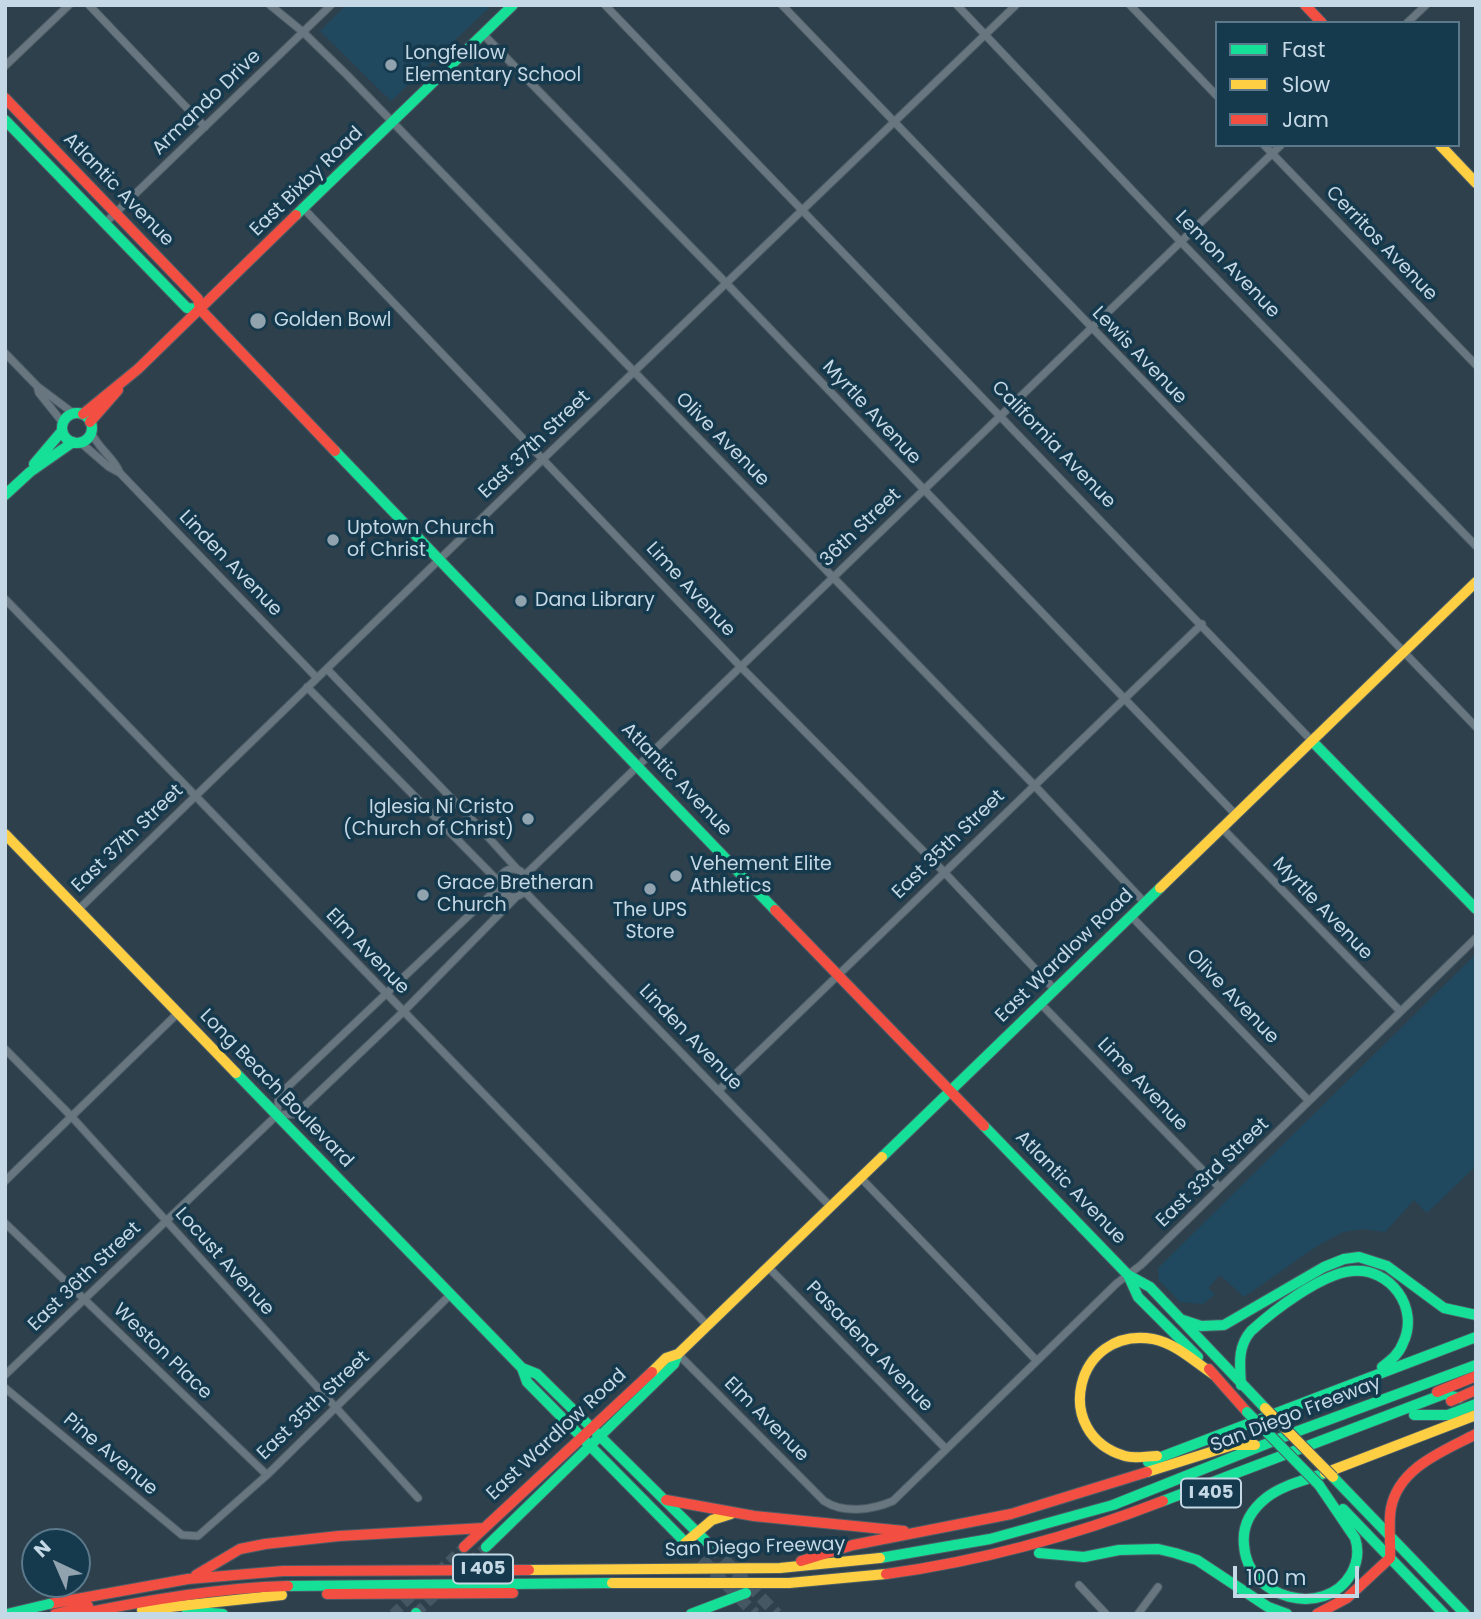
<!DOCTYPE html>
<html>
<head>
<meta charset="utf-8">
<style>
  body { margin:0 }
  #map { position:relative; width:1481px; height:1619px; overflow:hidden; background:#2d404c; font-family:Poppins,sans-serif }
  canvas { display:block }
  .frame { position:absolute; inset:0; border:7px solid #c5d8e5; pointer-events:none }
  .legend { position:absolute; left:1215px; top:21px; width:245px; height:126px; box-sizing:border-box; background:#15394d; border:2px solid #5b798a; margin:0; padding:9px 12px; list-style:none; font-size:21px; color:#c5d8e5 }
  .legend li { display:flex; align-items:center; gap:14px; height:35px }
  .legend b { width:35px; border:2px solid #5b798a }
  .north { position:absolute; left:21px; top:1528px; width:70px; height:70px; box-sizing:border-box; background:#15394d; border:2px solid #5b798a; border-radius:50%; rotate:316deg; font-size:19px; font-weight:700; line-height:28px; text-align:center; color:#c5d8e5 }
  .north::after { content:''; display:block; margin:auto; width:24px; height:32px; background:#90a3af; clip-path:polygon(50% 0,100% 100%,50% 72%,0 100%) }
  .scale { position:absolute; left:1233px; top:1566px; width:126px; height:32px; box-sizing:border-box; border:4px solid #c5d8e5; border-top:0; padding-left:9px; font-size:21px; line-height:24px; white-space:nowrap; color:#c5d8e5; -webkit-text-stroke:5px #15394d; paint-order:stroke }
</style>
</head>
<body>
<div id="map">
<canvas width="1481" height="1619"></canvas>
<div class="frame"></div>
<ul class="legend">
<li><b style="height:9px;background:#16e098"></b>Fast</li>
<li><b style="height:9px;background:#ffcf43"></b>Slow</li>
<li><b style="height:9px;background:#f24e42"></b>Jam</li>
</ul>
<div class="north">N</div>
<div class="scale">100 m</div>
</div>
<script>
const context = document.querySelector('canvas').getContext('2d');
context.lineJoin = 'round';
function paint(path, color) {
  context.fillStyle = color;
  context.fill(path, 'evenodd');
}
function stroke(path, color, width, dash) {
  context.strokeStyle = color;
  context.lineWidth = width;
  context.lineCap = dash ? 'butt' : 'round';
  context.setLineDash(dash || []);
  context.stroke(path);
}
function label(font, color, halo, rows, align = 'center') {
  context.font = font + ' Poppins,sans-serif';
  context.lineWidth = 7;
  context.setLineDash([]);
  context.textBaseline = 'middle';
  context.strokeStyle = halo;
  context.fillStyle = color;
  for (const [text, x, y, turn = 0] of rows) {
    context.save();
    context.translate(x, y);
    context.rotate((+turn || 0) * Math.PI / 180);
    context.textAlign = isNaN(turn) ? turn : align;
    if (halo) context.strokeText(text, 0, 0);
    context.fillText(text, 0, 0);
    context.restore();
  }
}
paint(new Path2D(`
  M 346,5 L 492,5 L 391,101 L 320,31 Z
  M 1476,954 L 1476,1166 L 1427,1213 L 1414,1200 L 1385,1232 L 1363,1229 L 1343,1232 L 1317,1246 L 1244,1297 L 1220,1275 L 1208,1288 L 1215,1294 L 1203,1304 L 1180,1302 L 1159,1280 L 1158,1268 Z`), '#204960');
stroke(new Path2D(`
  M 438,1572 L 464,1547
  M 459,1573 L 486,1547
  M 416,1613 L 440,1591
  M 393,1614 L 416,1592`), '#445763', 10, [10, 5]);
stroke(new Path2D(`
  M 689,1546 L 755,1614
  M 711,1546 L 777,1614`), '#445763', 12, [12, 6]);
const street = new Path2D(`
  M 89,5 L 205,127
  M 270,5 L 303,32 L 347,75 L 1034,785 L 1145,903
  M 605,5 L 1312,741
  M 782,5 L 1476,727
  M 957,5 L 1181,242 L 1476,546
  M 1130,5 L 1217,96
  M 1407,23 L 1426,5
  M 483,34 L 727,284 L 1236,815
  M 5,66 L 69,5
  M 1264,145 L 1476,365
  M 304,209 L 740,666 L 944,872 L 1055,990
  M 105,223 L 331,5
  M 5,353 L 37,386
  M 63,423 L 39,393 L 37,386 L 73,413
  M 80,442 L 109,467 L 120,473 C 114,457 96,447 91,431
  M 120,473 L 317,678
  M 5,599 L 708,1326
  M 327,669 L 479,827 L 517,869
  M 307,687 L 499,882
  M 1222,828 L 1400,1011
  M499 883a14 14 0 1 1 28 0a14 14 0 1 1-28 0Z
  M 525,875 L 1281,145
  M 525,892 L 831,1207
  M 79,909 L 543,459 L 1016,5
  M 1131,916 L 1309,1101
  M 1041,1004 L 1219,1187
  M 5,1049 L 71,1116 L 418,1498
  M 718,1091 L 1202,624
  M 278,1115 L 296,1114 L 403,1012 L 515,898
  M 861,1178 L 1036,1360
  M 5,1181 L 178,1013
  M 5,1223 L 267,1475
  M 769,1268 L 946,1449
  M 678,1354 L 824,1501 C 844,1514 872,1510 893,1501 L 1117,1283 L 1141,1265 L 1476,938
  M 5,1375 L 277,1115 L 279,1095 L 499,887
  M 5,1388 L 182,1535 L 198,1536 L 267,1475 L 450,1295
  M 1079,1585 L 1106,1614
  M 1138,1614 L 1158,1587`);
const fast = new Path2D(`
  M 5,120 L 187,308 L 200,309
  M 296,215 L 513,5
  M62 428a15 15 0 1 1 30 0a15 15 0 1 1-30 0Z
  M 335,451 L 775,910
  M 34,464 L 62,431
  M 5,495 L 30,472 L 73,442
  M 1312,741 L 1476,909
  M 236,1073 L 522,1368 L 537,1374 L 711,1546
  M 984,1126 L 1128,1275 L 1150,1287 L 1265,1408
  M 882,1157 L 1160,888
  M 1128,1275 L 1138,1297 L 1198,1357
  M 1180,1319 L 1201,1326 L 1224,1325 L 1324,1267 L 1344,1259 L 1359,1257 L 1387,1266 L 1444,1308 L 1476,1315
  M 522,1368 L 527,1382 L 689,1546
  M 1241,1385 C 1240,1365 1237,1347 1251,1331 C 1274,1310 1321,1274 1352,1271 C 1390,1267 1420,1308 1403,1343 C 1399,1354 1391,1360 1382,1367
  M 1414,1415 L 1448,1415 L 1476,1404
  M 1148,1462 L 1476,1337
  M 1333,1477 L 1465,1614
  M 1319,1485 L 1355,1538 C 1359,1550 1358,1562 1351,1574 C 1325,1619 1247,1599 1244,1545 C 1242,1526 1251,1510 1266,1498 C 1282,1485 1306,1480 1325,1473
  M 1163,1501 L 1444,1394 L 1459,1398
  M 1343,1509 L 1444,1614
  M 486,1547 L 674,1364 L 678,1354
  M 1039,1553 L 1084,1557 L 1119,1550 L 1158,1549 L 1175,1553 L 1197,1560 L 1268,1607 L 1287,1614
  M 880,1558 L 990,1539 L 1113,1505 L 1301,1430 L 1476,1365
  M 288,1586 L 612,1583
  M 187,1611 L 223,1614
  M 416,1613 L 416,1614
  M 691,1614 L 746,1593`);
const slow = new Path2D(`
  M 1440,145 L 1476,183
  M 5,834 L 236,1073
  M 1160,888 L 1476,582
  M 652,1372 L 666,1358 L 678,1354 L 882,1157
  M 1157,1456 C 1147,1456 1135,1459 1125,1456 C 1050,1434 1075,1326 1153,1339 C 1175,1343 1195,1362 1213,1374
  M 1147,1472 L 1233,1445 L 1255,1445
  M 1325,1473 L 1476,1415
  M 685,1543 L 712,1520 L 731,1514
  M 529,1570 L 780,1568 L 880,1558
  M 612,1583 L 789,1583 L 886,1574
  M 142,1610 L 282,1595`);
const jam = new Path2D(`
  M 1305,5 L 1322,23
  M 5,98 L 198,299 L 200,309 L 335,451
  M 83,414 L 138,369 L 296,215
  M 90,422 L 118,390
  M 775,910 L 984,1126
  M 1209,1369 L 1247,1412
  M 1437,1392 L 1476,1376
  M 1451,1401 L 1476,1390
  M 666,1500 L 754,1516 L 904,1531
  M 464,1547 L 652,1372
  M 801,1561 L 853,1545 L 1011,1514 L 1147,1472
  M 886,1574 C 982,1561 1073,1536 1163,1501
  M 196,1575 L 240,1549 L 265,1544 L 339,1536 L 484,1528
  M 327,1594 L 513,1593
  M 49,1604 L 188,1579 L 283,1571 L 529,1570
  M 55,1614 L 88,1606
  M 80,1614 C 149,1600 218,1588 288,1586
  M 1317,1614 L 1347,1598 L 1390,1558 C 1391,1542 1388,1524 1391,1508 C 1399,1467 1444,1451 1476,1434`);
stroke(street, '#4c5c66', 9);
stroke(fast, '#4c5c66', 12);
stroke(slow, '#4c5c66', 12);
stroke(jam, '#4c5c66', 12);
stroke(street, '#68767f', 7);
stroke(fast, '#16e098', 10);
stroke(slow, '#ffcf43', 10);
stroke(jam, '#f24e42', 10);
const fastBridge = new Path2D(`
  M 1247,1412 L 1319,1485
  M 7,1614 L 49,1604`);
const slowBridge = new Path2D(`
  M 1265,1408 L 1333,1477`);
stroke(fastBridge, '#4c5c66', 12, []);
stroke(slowBridge, '#4c5c66', 12, []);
stroke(fastBridge, '#16e098', 10);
stroke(slowBridge, '#ffcf43', 10);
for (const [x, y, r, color] of [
  [391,65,7,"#90a3af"],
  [258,321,9,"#90a3af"],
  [333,540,7,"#90a3af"],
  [521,601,7,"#90a3af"],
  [528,819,7,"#90a3af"],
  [676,876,7,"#90a3af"],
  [650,889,7,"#90a3af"],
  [423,895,7,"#90a3af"]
]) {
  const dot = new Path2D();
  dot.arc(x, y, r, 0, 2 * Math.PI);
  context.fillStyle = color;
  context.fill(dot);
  stroke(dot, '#15394d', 2.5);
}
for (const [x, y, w] of [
  [1211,1493,60],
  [483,1569,60]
]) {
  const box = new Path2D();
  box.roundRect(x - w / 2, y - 14.5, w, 29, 5);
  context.fillStyle = '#15394d';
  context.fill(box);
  stroke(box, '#c5d8e5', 2);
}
label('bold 18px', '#c5d8e5', null, [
  ["I 405",1211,1493],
  ["I 405",483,1569]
]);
label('19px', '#c5d8e5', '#15394d', [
  ["Longfellow",405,54],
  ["Elementary School",405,76],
  ["Golden Bowl",274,321],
  ["Uptown Church",347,529],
  ["of Christ",347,551],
  ["Dana Library",535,601],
  ["Iglesia Ni Cristo",514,808,"right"],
  ["(Church of Christ)",514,830,"right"],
  ["Vehement Elite",690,865],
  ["Athletics",690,887],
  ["Grace Bretheran",437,884],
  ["Church",437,906],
  ["The UPS",650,911,"center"],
  ["Store",650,933,"center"]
], 'left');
label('19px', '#c5d8e5', '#15394d', [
  ["Armando Drive",207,103,-44],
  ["East Bixby Road",307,182,-44],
  ["Atlantic Avenue",118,190,46],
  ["Cerritos Avenue",1381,244,46],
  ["Lemon Avenue",1227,265,46],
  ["Lewis Avenue",1139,356,46],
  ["Myrtle Avenue",871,413,47],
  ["Olive Avenue",722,440,45],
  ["East 37th Street",535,445,-44],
  ["California Avenue",1053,445,46],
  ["36th Street",861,528,-44],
  ["Linden Avenue",230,564,46],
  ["Lime Avenue",690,590,47],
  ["Atlantic Avenue",676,780,46],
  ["East 37th Street",128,839,-44],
  ["East 35th Street",949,845,-44],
  ["Myrtle Avenue",1322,909,46],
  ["Elm Avenue",367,952,46],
  ["East Wardlow Road",1065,956,-44],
  ["Olive Avenue",1232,997,46],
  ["Linden Avenue",690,1038,46],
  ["Lime Avenue",1142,1085,46],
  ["Long Beach Boulevard",276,1089,46],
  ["East 33rd Street",1213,1173,-44],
  ["Atlantic Avenue",1070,1188,46],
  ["Locust Avenue",224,1262,48],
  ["East 36th Street",85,1277,-44],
  ["Pasadena Avenue",869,1347,46],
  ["Weston Place",162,1352,44],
  ["East 35th Street",314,1406,-44],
  ["San Diego Freeway",1296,1415,-21],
  ["Elm Avenue",766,1420,45],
  ["East Wardlow Road",557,1435,-43],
  ["Pine Avenue",110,1455,40],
  ["San Diego Freeway",755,1548,-2]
]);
</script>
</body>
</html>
